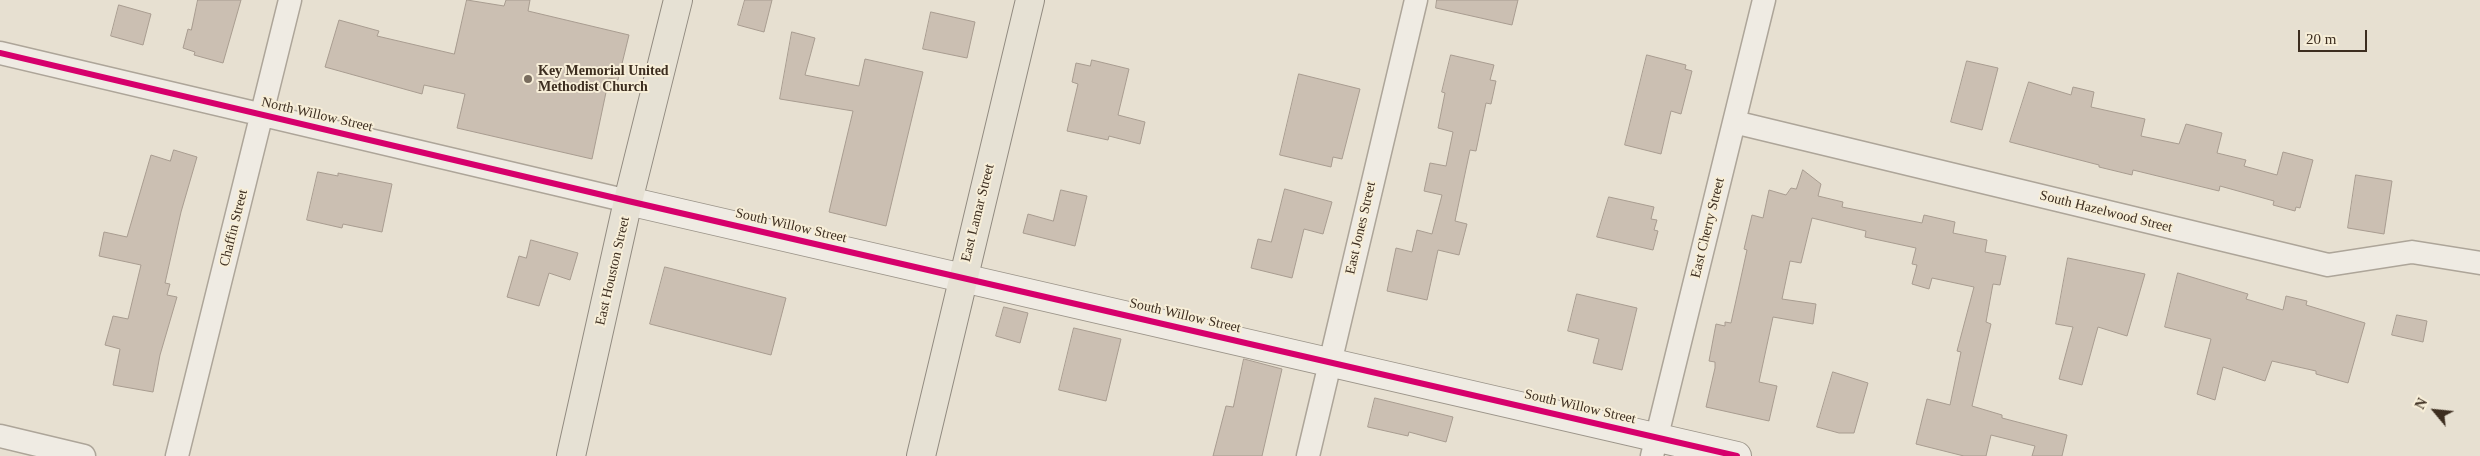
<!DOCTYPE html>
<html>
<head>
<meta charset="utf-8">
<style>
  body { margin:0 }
  #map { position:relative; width:2480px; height:456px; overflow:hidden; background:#e7e0d1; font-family:Georgia,serif }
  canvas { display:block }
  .north { position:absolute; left:2410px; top:386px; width:50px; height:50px; -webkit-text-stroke:4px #f7eed8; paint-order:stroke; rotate:298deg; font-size:14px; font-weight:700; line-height:20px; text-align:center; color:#3d2e20 }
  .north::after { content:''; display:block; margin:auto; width:18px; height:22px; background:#3d2e20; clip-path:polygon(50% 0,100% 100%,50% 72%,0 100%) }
  .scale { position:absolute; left:2298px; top:30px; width:69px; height:22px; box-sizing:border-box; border:2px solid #3d2e20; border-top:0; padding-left:6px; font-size:15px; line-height:18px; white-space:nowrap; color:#3d2e20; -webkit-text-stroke:4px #f7eed8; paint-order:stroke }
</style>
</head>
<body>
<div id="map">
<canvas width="2480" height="456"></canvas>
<div class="north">N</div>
<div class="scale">20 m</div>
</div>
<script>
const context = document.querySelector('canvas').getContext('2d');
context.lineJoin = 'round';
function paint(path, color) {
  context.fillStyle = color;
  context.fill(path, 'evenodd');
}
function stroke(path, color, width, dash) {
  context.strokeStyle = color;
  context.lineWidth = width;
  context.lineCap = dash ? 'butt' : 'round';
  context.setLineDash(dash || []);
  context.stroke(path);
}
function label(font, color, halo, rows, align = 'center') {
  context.font = font + ' Georgia,serif';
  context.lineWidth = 4;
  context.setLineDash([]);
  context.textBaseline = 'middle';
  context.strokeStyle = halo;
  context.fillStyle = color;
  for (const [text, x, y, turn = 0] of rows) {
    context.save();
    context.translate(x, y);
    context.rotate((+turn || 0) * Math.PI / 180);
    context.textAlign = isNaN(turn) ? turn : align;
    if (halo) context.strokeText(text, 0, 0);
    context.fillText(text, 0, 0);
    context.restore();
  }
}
const building = new Path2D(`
  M 198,0 L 241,0 L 223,63 L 194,55 L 195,52 L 183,48 L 188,29 L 191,30 Z
  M 467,0 L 504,6 L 506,0 L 530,0 L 528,11 L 629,35 L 618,80 L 609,78 L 592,159 L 457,128 L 465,94 L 424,85 L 422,94 L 325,67 L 339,20 L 379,31 L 377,36 L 454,54 Z
  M 745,0 L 772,0 L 764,32 L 738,25 Z
  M 1437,0 L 1518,0 L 1512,25 L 1436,8 Z
  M 119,5 L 151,14 L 143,45 L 111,36 Z
  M 931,12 L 975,22 L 967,58 L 923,49 Z
  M 792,32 L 815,38 L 805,75 L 859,86 L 865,59 L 923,72 L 886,226 L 829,212 L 853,111 L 780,99 Z
  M 1451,55 L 1494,65 L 1490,80 L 1496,81 L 1491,104 L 1486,103 L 1476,151 L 1470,150 L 1455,221 L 1467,224 L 1459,255 L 1438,250 L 1427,300 L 1387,291 L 1396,248 L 1412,252 L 1417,230 L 1432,234 L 1442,195 L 1424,191 L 1430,163 L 1446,166 L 1453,132 L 1438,128 L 1445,93 L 1442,92 Z
  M 1647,55 L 1686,65 L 1685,69 L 1692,71 L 1681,114 L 1671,111 L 1661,154 L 1625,145 Z
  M 1092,60 L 1129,69 L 1118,115 L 1145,122 L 1140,144 L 1109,136 L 1108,140 L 1067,131 L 1078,84 L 1072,82 L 1076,63 L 1090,66 Z
  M 1967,61 L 1998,68 L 1982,130 L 1951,122 Z
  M 1299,74 L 1360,89 L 1342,159 L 1333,157 L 1331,167 L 1280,155 Z
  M 2029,82 L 2071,95 L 2073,87 L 2094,92 L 2091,107 L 2145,119 L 2141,136 L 2179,144 L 2186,124 L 2222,133 L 2217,153 L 2246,160 L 2244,166 L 2277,175 L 2283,152 L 2313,160 L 2300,208 L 2296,207 L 2295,211 L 2273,205 L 2274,201 L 2220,186 L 2219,191 L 2133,170 L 2132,175 L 2099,167 L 2099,165 L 2010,142 Z
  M 174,150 L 197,157 L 181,212 L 165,283 L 170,284 L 167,295 L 177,297 L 160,355 L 153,392 L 113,385 L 120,349 L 105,345 L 113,316 L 128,319 L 141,265 L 99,256 L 104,232 L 127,237 L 151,155 L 170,161 Z
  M 1803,170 L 1821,184 L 1818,196 L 1843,202 L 1842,207 L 1922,223 L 1924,215 L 1955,222 L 1953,233 L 1987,240 L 1985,252 L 2006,256 L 2000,285 L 1993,284 L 1986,322 L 1991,324 L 1972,406 L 2002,415 L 2002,418 L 2067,435 L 2062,456 L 2032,456 L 2035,446 L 1991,435 L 1986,456 L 1964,456 L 1916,444 L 1927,399 L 1950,405 L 1961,352 L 1957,351 L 1974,287 L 1932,278 L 1929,289 L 1912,284 L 1917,265 L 1912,264 L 1916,248 L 1865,237 L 1866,231 L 1812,218 L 1801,263 L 1790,261 L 1782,299 L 1816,304 L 1813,324 L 1773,317 L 1759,382 L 1777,386 L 1769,421 L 1706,407 L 1715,368 L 1715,362 L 1709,361 L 1716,324 L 1725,326 L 1725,322 L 1731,323 L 1747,250 L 1744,249 L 1752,215 L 1763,218 L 1769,190 L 1786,195 L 1791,188 L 1796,189 Z
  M 318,172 L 338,176 L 338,173 L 392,184 L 382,232 L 343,224 L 342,228 L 307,220 Z
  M 2356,175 L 2392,181 L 2384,234 L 2348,228 Z
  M 1285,189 L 1332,202 L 1323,234 L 1304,229 L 1292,278 L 1251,268 L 1258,239 L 1271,242 Z
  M 1061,190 L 1087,196 L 1075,246 L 1023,233 L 1028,214 L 1053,221 Z
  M 1609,197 L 1654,207 L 1651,219 L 1657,220 L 1654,230 L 1658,231 L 1653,250 L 1597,237 Z
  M 531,240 L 578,253 L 570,280 L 549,273 L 539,306 L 507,297 L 519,256 L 526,258 Z
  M 2068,258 L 2145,274 L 2127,336 L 2098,327 L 2082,385 L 2059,379 L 2073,327 L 2056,324 Z
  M 665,267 L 786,298 L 771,355 L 650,324 Z
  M 2178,273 L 2248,294 L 2246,299 L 2283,310 L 2286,296 L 2307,301 L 2306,305 L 2365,323 L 2348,383 L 2316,374 L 2316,371 L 2272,361 L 2265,381 L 2223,367 L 2215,400 L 2197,394 L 2211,339 L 2165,327 Z
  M 1577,294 L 1637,308 L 1622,370 L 1593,363 L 1599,339 L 1568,331 Z
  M 1004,307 L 1028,313 L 1020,343 L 996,336 Z
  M 2397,315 L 2427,321 L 2423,342 L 2392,335 Z
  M 1074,328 L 1121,339 L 1106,401 L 1059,390 Z
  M 1244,359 L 1282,369 L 1262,456 L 1213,456 L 1226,406 L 1233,407 Z
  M 1833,372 L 1868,383 L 1854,433 L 1839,433 L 1817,427 Z
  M 1375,398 L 1453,417 L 1446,442 L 1409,432 L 1408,436 L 1368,427 Z`);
paint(building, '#cbbfb2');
stroke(building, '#a89c90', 1);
const street = new Path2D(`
  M 0,53 L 628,201
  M 1734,122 L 2328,265 L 2412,252 L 2480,263
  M 0,436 L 84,456
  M 177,456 L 290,0
  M 1308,456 L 1416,0
  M 1652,456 L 1764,0`);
const secondary = new Path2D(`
  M 628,201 L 1737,456`);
const primary = new Path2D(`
  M 571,456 L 628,201 L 678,0
  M 921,456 L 1030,0`);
stroke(street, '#ada599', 25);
stroke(secondary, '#9c958a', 30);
stroke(primary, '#928b80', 30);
stroke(street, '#efebe3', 22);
stroke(secondary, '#efebe3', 28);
stroke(primary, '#e6e1d4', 28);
stroke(new Path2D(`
  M 0,53 L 628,201 L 1737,456`), '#d6006c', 6);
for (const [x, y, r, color] of [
  [528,79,5,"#786c5e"]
]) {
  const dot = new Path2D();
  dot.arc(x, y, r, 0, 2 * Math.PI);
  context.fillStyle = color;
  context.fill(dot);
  stroke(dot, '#f7eed8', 2);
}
label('bold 14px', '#3d2e20', '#f7eed8', [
  ["Key Memorial United",538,71],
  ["Methodist Church",538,87]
], 'left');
label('14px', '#3d2e20', '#f7eed8', [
  ["North Willow Street",317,115,13],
  ["South Hazelwood Street",2106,212,14],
  ["East Lamar Street",978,213,-76],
  ["South Willow Street",791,226,13],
  ["Chaffin Street",234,228,-76],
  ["East Jones Street",1361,228,-77],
  ["East Cherry Street",1708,228,-76],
  ["East Houston Street",613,271,-77],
  ["South Willow Street",1185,316,13],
  ["South Willow Street",1580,407,13]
]);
</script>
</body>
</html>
